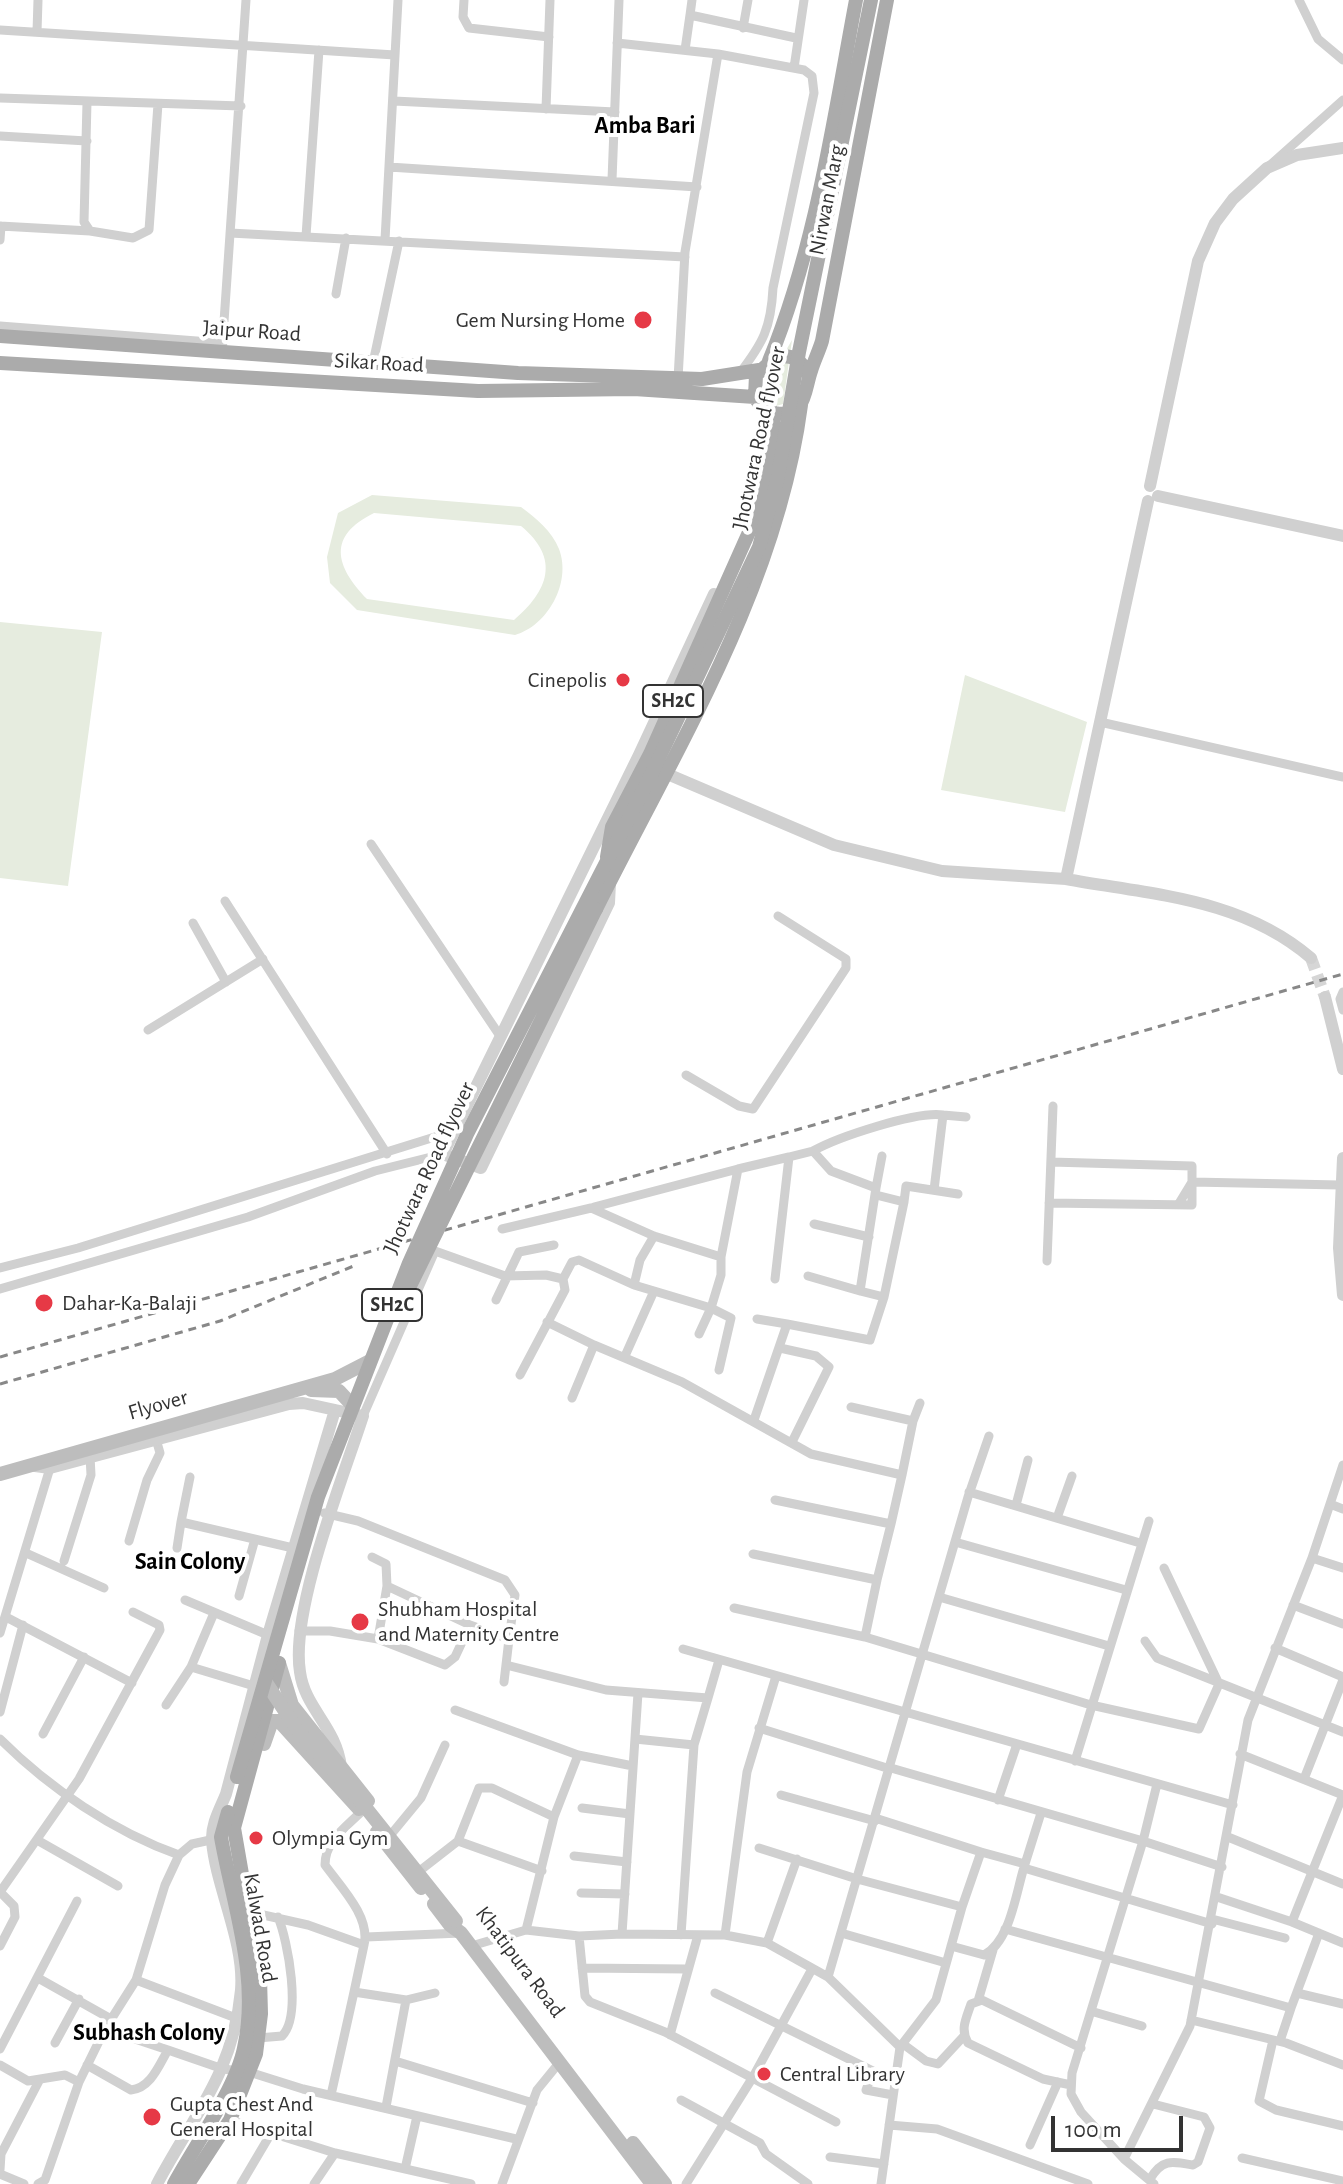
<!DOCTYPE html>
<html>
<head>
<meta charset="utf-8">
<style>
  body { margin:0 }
  #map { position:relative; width:1343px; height:2184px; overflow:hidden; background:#fff; font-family:"Alegreya Sans",sans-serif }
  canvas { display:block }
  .scale { position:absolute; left:1051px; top:2116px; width:132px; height:36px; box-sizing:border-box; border:4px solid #333; border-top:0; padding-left:10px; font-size:24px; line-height:28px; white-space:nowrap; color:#333; -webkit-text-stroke:6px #fff; paint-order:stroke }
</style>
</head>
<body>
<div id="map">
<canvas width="1343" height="2184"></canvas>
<div class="scale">100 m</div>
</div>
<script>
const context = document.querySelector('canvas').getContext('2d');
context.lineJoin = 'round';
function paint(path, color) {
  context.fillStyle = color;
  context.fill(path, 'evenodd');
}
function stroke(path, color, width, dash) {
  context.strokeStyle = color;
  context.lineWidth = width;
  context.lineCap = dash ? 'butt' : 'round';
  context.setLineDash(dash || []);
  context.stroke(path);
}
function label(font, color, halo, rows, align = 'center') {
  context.font = font + ' "Alegreya Sans",sans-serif';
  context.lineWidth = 8;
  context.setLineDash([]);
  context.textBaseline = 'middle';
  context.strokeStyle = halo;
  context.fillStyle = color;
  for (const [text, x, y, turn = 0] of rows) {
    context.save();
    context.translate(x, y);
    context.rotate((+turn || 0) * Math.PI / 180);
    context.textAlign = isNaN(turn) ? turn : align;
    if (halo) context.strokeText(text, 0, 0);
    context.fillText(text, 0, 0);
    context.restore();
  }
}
paint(new Path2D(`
  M 792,340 L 783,404 L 776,406 L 768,402 L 769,379 Z
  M 372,495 L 521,507 C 536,518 552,531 559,549 C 572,583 547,626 515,635 L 357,610 L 330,583 L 327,557 L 338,513 ZM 374,513 L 521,526 C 561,559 548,591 514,620 L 367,599 C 335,566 327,536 374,513 Z
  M 0,622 L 102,632 L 68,886 L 0,878 Z
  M 965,675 L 1087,722 L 1065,812 L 941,790 Z`), '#e6ecdf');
stroke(new Path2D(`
  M 1311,958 L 1325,997`), '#d6d6d6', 12, [12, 6]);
stroke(new Path2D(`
  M 464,0 L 463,17 L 469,28 L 549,37
  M 692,0 L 690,15 L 796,38
  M 1299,0 L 1318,39 L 1343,60
  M 743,28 L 748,0
  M 0,30 L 395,55
  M 37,32 L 38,0
  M 617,43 L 718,54 L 804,70 L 812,76 L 814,93 L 773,288 C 771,328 763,343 739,374
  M 685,50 L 690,15
  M 794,68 L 804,0
  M 0,98 L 241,106
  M 394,101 L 615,112
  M 87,102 L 84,222 L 90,231 L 133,238 L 149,230 L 158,104
  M 546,109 L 550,0
  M 0,136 L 87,141
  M 1269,166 L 1343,100
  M 389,167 L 697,187
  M 612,180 L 619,0
  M 0,226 L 90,231
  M 230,233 L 685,257
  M 306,236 L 319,50
  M 0,240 L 1,226
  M 385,240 L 398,0
  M 336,294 L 346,238
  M 0,326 L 223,343
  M 222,351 L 246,0
  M 373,363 L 399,241
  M 678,379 L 685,252 L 718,54
  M 1100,722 L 1343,777
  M 371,844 L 500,1036
  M 225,901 L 387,1154
  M 193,923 L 226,982
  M 1343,992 L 1340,999 L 1343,1010
  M 148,1030 L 263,959
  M 686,1075 L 739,1106 L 753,1109 L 846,968 L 846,959 L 778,916
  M 943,1115 L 966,1117
  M 813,1151 C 838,1137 916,1111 943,1115 L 934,1190
  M 789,1157 L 813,1151 L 831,1171 L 876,1188 L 860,1291 L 808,1276
  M 876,1188 L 882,1156
  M 876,1195 L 904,1202 L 884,1297
  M 904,1202 L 906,1186 L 958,1194
  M 1049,1203 L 1192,1205 L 1192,1166 L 1051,1162
  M 1178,1205 L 1192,1182 L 1340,1185
  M 594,1207 L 738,1169
  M 814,1224 L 869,1237
  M 502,1229 L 591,1208 L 654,1236 L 721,1257
  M 1047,1261 L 1053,1106
  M 0,1268 L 78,1248 L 454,1131
  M 563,1279 L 572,1262 L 579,1260 L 634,1285 L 640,1260 L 654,1236
  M 634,1285 L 711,1308 L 721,1275 L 721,1257 L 738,1169 L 789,1157 L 775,1279
  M 0,1289 L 248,1217 L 375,1171 L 443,1154
  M 496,1300 L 519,1252 L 554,1245
  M 547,1322 L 594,1345 L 572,1398
  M 787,1324 L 870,1340 L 884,1297 L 860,1291
  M 699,1334 L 711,1308 L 731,1318 L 719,1370
  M 594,1345 L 682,1382 L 811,1454 L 902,1475 L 913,1421 L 851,1407
  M 780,1348 L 816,1356 L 829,1367 L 792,1442
  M 625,1356 L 654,1291
  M 363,1416 L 435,1251 L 505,1276 L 546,1275 L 563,1279 L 565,1290 L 520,1375
  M 754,1420 L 787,1324 L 757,1319
  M 913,1421 L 920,1403
  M 190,1477 L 181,1522 L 293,1548
  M 969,1492 L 1140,1543
  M 775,1500 L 891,1524 L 902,1475
  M 1330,1504 L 1343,1509
  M 1016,1505 L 1028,1460
  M 324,1513 L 358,1521 L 505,1580 L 515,1595 L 509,1639
  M 1057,1518 L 1072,1476
  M 129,1541 L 147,1480 L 160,1453 L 156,1439
  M 955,1542 L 1126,1590
  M 177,1548 L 181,1522
  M 26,1553 L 104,1588
  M 753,1554 L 877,1580 L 891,1524
  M 372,1557 L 386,1564 L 387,1586 L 470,1625
  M 1312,1558 L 1343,1568
  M 212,1559 L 247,1567
  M 64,1561 L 91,1475 L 90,1456
  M 239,1596 L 255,1539
  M 939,1597 L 1109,1646
  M 185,1600 L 268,1635
  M 1293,1605 L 1343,1624
  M 734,1608 L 865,1637 L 1091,1705 L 1199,1729 L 1219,1684 L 1164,1568
  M 6,1617 L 132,1683
  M 299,1631 L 330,1631 L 378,1639 L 445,1665 L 455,1657 L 470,1625 L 509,1639 L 504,1682
  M 0,1633 L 50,1468
  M 865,1637 L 877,1580
  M 378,1639 L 387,1586
  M 1145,1641 L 1157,1658 L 1343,1732
  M 1275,1648 L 1343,1677
  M 683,1649 L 1233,1805
  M 506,1665 L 606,1690 L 708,1698 L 694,1745 L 635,1739
  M 191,1667 L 214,1613
  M 708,1698 L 719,1660
  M 166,1705 L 191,1667 L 254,1686
  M 455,1710 L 578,1755 L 633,1766
  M 0,1712 L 23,1625
  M 759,1728 L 890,1769
  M 43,1734 L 84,1657
  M 0,1739 C 49,1788 114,1832 179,1855 L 192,1844 L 215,1839
  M 1075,1761 L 1149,1521
  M 891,1768 L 1143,1841 L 1157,1784
  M 1304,1779 L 1343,1680
  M 781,1795 L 875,1821
  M 998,1800 L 1017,1744
  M 582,1808 L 630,1814
  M 361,1812 C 345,1828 325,1841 325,1865 C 340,1886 371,1917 364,1945
  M 875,1818 L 981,1852 L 962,1907
  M 393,1832 L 421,1798 L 445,1745
  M 1228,1837 L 1343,1884
  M 37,1840 L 118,1886
  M 458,1841 L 542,1871
  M 759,1848 L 857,1879 L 962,1907 L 936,2000 L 900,2047
  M 981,1852 L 1025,1864 L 1041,1813
  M 574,1856 L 627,1862
  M 1024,1868 L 1212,1924
  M 422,1869 L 458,1841 L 479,1788 L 492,1788 L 554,1817
  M 0,1892 L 79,1779 L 160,1630 L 159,1625 L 133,1612
  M 0,1892 L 14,1906 L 15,1917 L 0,1946
  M 581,1893 L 625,1894
  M 1217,1897 L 1292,1922 L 1343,1795 L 1240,1754
  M 250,1912 L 308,1925 L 364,1945 L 354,1992
  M 1212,1919 L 1285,1938
  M 1292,1922 L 1343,1943
  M 1005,1929 L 1291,2008 L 1319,1933
  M 526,1930 L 579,1936 L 622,1934 L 638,1693
  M 841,1933 L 946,1963
  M 622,1934 L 725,1935 L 747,1772 L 776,1676
  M 681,1935 L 694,1745
  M 725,1935 L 767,1943 L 797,1859
  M 579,1936 L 585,1996 L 590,2002 L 665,2032 L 836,2122
  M 366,1937 L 461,1933
  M 767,1943 L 828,1977 L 968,1497 L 989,1436
  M 951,1946 L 984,1955 C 1011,1941 1016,1891 1025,1864
  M 471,1949 L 478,1944 L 526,1930 L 554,1817 L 578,1755
  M 582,1968 L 686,1969
  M 828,1977 L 900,2047 L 881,2184
  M 38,1978 L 111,2019
  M 136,1980 L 236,2018
  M 715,1993 L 873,2071 L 866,2090 L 893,2095
  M 1297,1993 L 1343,2004
  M 406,2000 L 435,1993
  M 978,2001 L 993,1950
  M 1094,2012 L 1142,2026
  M 1191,2020 L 1286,2043 L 1343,2065
  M 670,2035 L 698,1935
  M 258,2038 L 282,2036 C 302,2016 288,1941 278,1917
  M 1273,2040 L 1259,2101 L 1276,2110 L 1343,2126
  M 1280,2041 L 1291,2008
  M 55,2043 L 79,1999
  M 903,2044 L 926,2061 L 938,2064 L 964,2036
  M 0,2049 L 77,1901
  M 168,2050 L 105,2029 L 136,1980 L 165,1885 L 179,1855
  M 395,2061 L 533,2103
  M 0,2065 L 28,2081 L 65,2075 L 79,2082
  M 87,2065 L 131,2090 C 151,2088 159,2065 168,2050 L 223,2069 L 249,2072 L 303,2089 L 516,2139
  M 1071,2085 L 1043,2079 L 968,2043 C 960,2029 966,2019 971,2004 L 982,2000 L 1081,2048
  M 331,2095 L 354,1992 L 406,2000 L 386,2107
  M 681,2100 L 760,2143 L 766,2154 L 808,2184
  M 230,2120 L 335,2153 L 471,2184
  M 889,2125 L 937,2129 L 1088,2184
  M 1030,2145 L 1058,2082
  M 830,2157 L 884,2164
  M 1242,2158 L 1343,2181
  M 1124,2159 L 1190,2026 L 1248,1720 L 1312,1558 L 1343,1465
  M 405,2169 L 417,2116
  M 0,2170 L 1,2154 L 39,2081
  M 0,2174 L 24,2184
  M 1150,2179 C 1162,2159 1171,2161 1193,2165 L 1198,2162 L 1210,2128 L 1204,2117 L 1153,2104
  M 38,2184 L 45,2180 L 79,2082 L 105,2029
  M 241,2184 L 270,2135
  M 314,2184 L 335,2153
  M 502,2184 L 537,2090 L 559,2063
  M 686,2184 L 753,2077 L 812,1969
  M 1154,2184 L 1124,2159 L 1081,2112 L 1071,2094 L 1072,2073 L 1143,1841 L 1222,1867`), '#d0d0d0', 9);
stroke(new Path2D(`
  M 1150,486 L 1198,261 L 1215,223 L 1233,199 L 1267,168 L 1297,155 L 1343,148
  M 1158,496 L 1343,536
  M 1148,501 L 1066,879 C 1153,895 1241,898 1311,958
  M 665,773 L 834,845 L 942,871 L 1066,879
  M 610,883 L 609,903 L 481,1168 L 443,1154 L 639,755 L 714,594
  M 1325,997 L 1343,1069
  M 1343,1158 L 1339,1248 L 1343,1295
  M 35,1466 L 50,1468 L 289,1404 L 303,1403 L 363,1416 C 343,1478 290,1611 300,1672 C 305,1709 336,1726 341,1767
  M 157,2184 C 194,2114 233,2074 241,1990 C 245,1942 216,1888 212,1841 C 211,1824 220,1809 226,1794 L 268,1635 L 335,1410`), '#d0d0d0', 12);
stroke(new Path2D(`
  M 311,1390 L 339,1391 L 353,1406
  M 0,1474 L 335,1379 L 370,1361
  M 279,1663 L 292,1705 L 368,1801
  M 264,1744 L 272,1721 L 279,1721 L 359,1809
  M 377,1832 L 421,1888
  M 434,1904 L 450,1925 L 461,1933 L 652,2184
  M 633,2143 L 665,2184`), '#bdbdbd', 14);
stroke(new Path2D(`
  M 0,336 L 518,373 L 702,379 L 759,370
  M 769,361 C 816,246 833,122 856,0
  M 0,363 L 478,391 L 634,389 L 755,397
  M 809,376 C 802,361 794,354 776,357 L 756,375 L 755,397 C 760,406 765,411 775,413 C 806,419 804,391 811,371 C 814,361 819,351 822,341 L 887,0
  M 607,857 L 612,827 L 650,754 L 758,512 L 773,440 L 773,412
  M 596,909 C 677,747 777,587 801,405
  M 188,2184 L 230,2120 L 256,2054 L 261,2014 L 260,1978 L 234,1828 L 279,1663`), '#ababab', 14);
stroke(new Path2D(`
  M 0,1357 L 1343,974
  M 0,1384 L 220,1321 L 356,1265`), '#888', 3, [8, 6]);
stroke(new Path2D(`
  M 265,1681 L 296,1728 L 366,1808 L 456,1921`), '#bdbdbd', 14);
stroke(new Path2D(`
  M 407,1292 L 596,909
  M 237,1777 L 318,1497 L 409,1263 L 468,1132 L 650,777 L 759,547 L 778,476 L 799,352 L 871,0
  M 174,2184 C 194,2147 236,2088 244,2048 C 260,1977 233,1906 221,1837 L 228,1812`), '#ababab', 14);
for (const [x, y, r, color] of [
  [643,320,10,"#e63946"],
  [623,680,8,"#e63946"],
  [44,1303,10,"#e63946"],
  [360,1622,10,"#e63946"],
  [256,1838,8,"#e63946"],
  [764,2074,8,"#e63946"],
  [152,2117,10,"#e63946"]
]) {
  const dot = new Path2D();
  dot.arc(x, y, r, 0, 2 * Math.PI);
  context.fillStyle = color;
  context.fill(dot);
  stroke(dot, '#fff', 3);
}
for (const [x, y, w] of [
  [673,701,60],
  [392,1305,60]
]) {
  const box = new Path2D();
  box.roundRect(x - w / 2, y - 16, w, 32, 6);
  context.fillStyle = '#fff';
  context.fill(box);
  stroke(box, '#333', 2);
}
label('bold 20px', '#333', null, [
  ["SH2C",673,701],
  ["SH2C",392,1305]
]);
label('22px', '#333', '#fff', [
  ["Nirwan Marg",827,200,-79],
  ["Jaipur Road",252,331,4],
  ["Sikar Road",379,363,3],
  ["Jhotwara Road flyover",759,438,-78],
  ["Jhotwara Road flyover",429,1168,-65],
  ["Flyover",158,1405,-16],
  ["Kalwad Road",260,1928,80],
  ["Khatipura Road",520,1962,53]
]);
label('22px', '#333', '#fff', [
  ["Gem Nursing Home",625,320,"right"],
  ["Cinepolis",607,680,"right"],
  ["Dahar-Ka-Balaji",62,1303],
  ["Shubham Hospital",378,1609],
  ["and Maternity Centre",378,1634],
  ["Olympia Gym",272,1838],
  ["Central Library",780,2074],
  ["Gupta Chest And",170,2104],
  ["General Hospital",170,2129]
], 'left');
label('bold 24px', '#000', '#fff', [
  ["Amba Bari",645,126],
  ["Sain Colony",190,1562],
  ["Subhash Colony",149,2033]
]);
</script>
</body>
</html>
